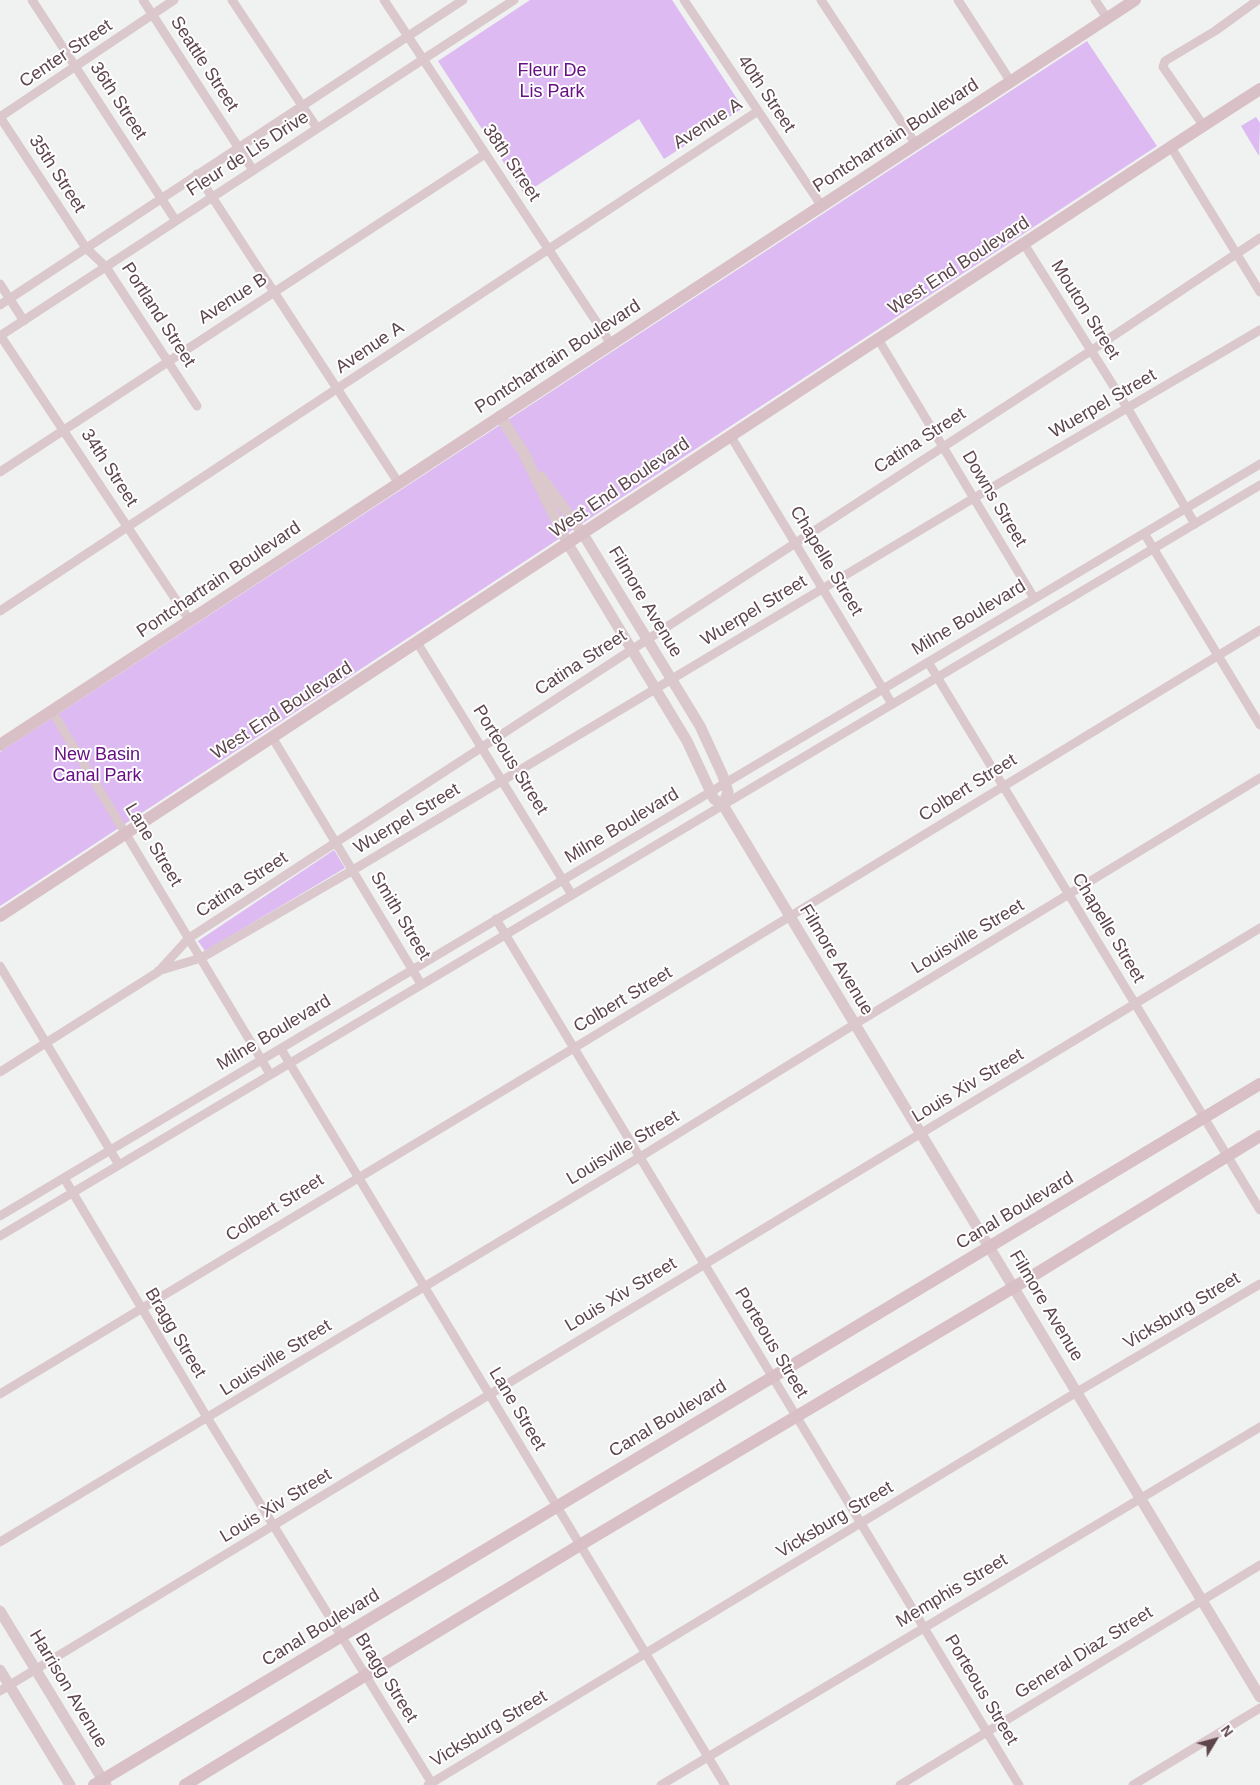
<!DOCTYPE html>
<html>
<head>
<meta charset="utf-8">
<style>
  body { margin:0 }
  #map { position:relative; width:1260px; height:1785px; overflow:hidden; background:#eff2f0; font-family:Arial,sans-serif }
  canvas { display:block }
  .north { position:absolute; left:1190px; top:1715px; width:50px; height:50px; -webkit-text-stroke:4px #fff; paint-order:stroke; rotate:53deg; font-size:14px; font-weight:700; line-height:20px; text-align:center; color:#5e464d }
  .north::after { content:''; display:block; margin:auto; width:18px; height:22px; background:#5e464d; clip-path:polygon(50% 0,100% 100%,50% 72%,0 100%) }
</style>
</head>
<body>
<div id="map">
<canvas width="1260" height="1785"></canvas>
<div class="north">N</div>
</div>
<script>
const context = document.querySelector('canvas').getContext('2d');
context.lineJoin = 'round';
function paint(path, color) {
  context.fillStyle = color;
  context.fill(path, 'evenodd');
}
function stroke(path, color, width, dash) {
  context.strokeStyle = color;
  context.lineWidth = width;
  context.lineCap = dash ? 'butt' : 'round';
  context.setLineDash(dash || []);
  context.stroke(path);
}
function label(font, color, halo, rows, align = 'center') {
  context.font = font + ' Arial,sans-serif';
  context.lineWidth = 4;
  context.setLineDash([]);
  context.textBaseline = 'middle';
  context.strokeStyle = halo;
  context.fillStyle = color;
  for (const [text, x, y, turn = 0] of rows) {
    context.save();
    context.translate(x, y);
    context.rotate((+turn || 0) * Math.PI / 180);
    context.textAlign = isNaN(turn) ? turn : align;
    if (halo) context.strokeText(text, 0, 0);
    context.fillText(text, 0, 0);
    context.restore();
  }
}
paint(new Path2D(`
  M 530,0 L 672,0 L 743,108 L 664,159 L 639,119 L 524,194 L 438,61 Z
  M 1087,41 L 1157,146 L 0,906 L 0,752 Z
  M 1256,117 L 1260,123 L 1259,156 L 1241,126 Z
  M 334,850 L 345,868 L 205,951 L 198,941 Z`), '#ddbaf2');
stroke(new Path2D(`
  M 32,0 L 176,221
  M 143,0 L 253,170
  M 174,0 L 0,117 L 86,248 L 106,267 L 197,406
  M 232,0 L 317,128
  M 384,0 L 611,344
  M 684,0 L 821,205
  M 821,0 L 915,143
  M 958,0 L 1011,82
  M 1095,0 L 1107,18
  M 1203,125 L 1163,67 L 1165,61 L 1215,31 L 1258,0
  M 1171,147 L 1260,292
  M 197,174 L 398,482
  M 1024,244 L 1128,409 L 1195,524
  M 0,284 L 24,321
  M 0,305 L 463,0
  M 0,335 L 190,621
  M 0,336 L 514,0
  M 878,339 L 1034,598
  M 730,435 L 892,704
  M 0,472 L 485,154
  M 1144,533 L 1260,725
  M 0,611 L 758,111
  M 418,644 L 572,895
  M 928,662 L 1260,1210
  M 52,711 L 270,1074
  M 272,737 L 421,984
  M 496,919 L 1019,1785
  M 0,966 L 119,1165
  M 158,971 L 201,958 L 353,870 L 974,498 L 1260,330
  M 281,1049 L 725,1785
  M 0,1072 L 158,972 L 189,938 L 1092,350 L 1260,238
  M 64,1178 L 208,1419 L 433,1785
  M 0,1216 L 1260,464
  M 0,1236 L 1260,485
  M 0,1394 L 574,1048 L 1260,630
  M 0,1542 L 640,1157 L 855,1024 L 1260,778
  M 0,1691 L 1260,928
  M 428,1785 L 1077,1392 L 1260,1284
  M 661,1785 L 1260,1427
  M 900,1785 L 1260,1565
  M 1133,1785 L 1260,1708`), '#dac8cd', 9);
stroke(new Path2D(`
  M 500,416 L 527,458
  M 524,454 L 568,544 L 687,741 L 714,799 L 723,805 L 1260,1697
  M 541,477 L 583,534 L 700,726 L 723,776 L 728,792 L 723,805
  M 0,1611 L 106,1785
  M 0,1670 L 70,1785`), '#dac8cd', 11);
stroke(new Path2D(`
  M 0,745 L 1135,0
  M 0,916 C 322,708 641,495 962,284 C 1062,219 1160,153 1260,89
  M 94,1785 L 1260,1084
  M 185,1785 L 580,1545 L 1021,1283 L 1260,1136`), '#d9c0c6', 12);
label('18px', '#5e464d', '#fff', [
  ["Center Street",66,54,-34],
  ["Seattle Street",204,64,57],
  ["40th Street",766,94,56],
  ["36th Street",118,101,57],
  ["Avenue A",708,124,-33],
  ["Pontchartrain Boulevard",896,136,-33],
  ["Fleur de Lis Drive",248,154,-33],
  ["38th Street",511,163,56],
  ["35th Street",57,174,57],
  ["West End Boulevard",959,266,-33],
  ["Avenue B",233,299,-33],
  ["Mouton Street",1085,310,58],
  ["Portland Street",158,315,57],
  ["Avenue A",370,348,-34],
  ["Pontchartrain Boulevard",558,357,-33],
  ["Wuerpel Street",1103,404,-30],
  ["Catina Street",920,441,-33],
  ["34th Street",109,468,57],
  ["West End Boulevard",620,488,-34],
  ["Downs Street",994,499,59],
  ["Chapelle Street",826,561,59],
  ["Pontchartrain Boulevard",219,580,-34],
  ["Filmore Avenue",645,602,59],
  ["Wuerpel Street",754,611,-31],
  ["Milne Boulevard",969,618,-31],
  ["Catina Street",581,663,-33],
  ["West End Boulevard",282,711,-33],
  ["Porteous Street",510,760,58],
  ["Colbert Street",968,788,-32],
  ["Wuerpel Street",407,819,-31],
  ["Milne Boulevard",622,826,-31],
  ["Lane Street",153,845,59],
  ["Catina Street",242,885,-33],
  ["Smith Street",400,916,59],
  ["Chapelle Street",1108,928,59],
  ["Louisville Street",968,937,-31],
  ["Filmore Avenue",836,960,59],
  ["Colbert Street",623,1000,-31],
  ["Milne Boulevard",274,1033,-31],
  ["Louis Xiv Street",968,1086,-31],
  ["Louisville Street",623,1148,-31],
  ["Colbert Street",275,1208,-32],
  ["Canal Boulevard",1015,1211,-31],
  ["Louis Xiv Street",621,1295,-31],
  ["Filmore Avenue",1046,1306,59],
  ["Vicksburg Street",1182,1311,-31],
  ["Bragg Street",175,1333,59],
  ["Porteous Street",771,1343,59],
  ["Louisville Street",276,1358,-32],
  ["Lane Street",517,1409,59],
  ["Canal Boulevard",668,1419,-31],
  ["Louis Xiv Street",276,1506,-31],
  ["Vicksburg Street",835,1520,-31],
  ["Memphis Street",952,1591,-31],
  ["Canal Boulevard",321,1628,-31],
  ["General Diaz Street",1084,1653,-32],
  ["Bragg Street",386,1678,58],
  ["Harrison Avenue",68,1689,59],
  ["Porteous Street",981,1690,59],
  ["Vicksburg Street",489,1729,-31]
]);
label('18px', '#671185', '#fff', [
  ["Fleur De",552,71],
  ["Lis Park",552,92],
  ["New Basin",97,755],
  ["Canal Park",97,776]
]);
</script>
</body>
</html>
